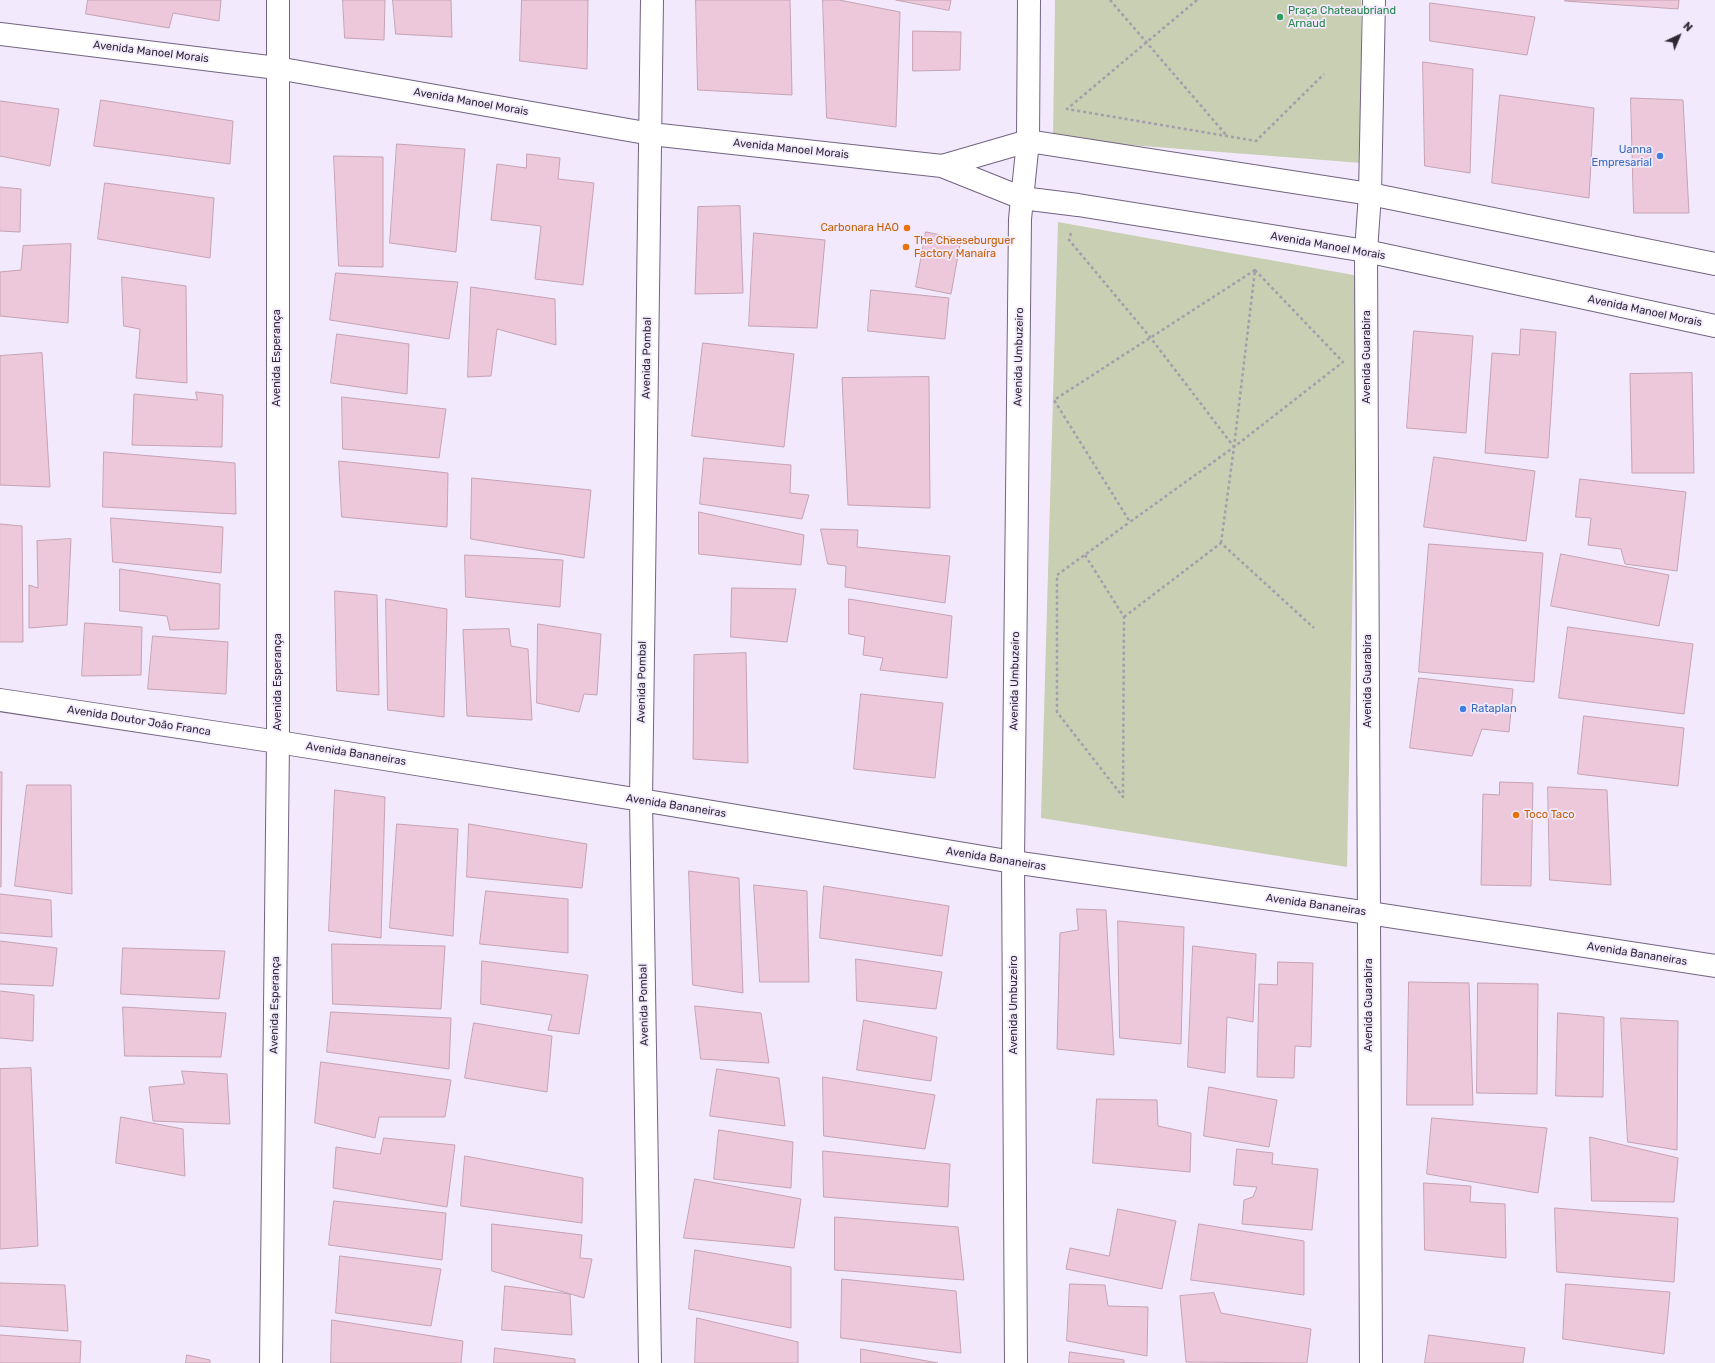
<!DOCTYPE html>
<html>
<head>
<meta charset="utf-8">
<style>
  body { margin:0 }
  #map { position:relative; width:1715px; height:1363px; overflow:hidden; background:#f2e9fd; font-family:Rubik,sans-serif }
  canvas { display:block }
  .north { position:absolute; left:1659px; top:16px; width:40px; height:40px; -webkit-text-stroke:3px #f2e9fd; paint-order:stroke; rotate:44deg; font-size:11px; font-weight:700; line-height:16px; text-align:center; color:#2d2834 }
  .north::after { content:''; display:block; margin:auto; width:14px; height:18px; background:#2d2834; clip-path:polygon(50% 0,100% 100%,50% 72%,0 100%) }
</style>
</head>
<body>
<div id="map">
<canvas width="1715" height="1363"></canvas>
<div class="north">N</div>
</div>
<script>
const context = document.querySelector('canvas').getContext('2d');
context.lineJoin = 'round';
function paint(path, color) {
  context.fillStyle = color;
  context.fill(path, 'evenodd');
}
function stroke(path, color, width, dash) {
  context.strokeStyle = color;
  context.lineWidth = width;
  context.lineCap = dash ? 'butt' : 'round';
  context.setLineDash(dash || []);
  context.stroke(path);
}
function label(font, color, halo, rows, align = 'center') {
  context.font = font + ' Rubik,sans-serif';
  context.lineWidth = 3.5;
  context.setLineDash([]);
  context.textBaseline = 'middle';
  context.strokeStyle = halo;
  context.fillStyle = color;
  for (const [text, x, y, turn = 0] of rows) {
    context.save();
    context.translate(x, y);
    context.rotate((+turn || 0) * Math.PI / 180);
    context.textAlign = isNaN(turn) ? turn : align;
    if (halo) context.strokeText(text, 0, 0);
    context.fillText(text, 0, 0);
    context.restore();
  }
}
paint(new Path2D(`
  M 1055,0 L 1361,0 L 1362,163 L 1053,139 Z
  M 1058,222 L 1359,276 L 1347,867 L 1041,818 Z`), '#c9cfb3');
const building = new Path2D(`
  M 88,0 L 221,0 L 219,21 L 173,13 L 169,28 L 86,14 Z
  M 343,0 L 385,0 L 384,40 L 345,38 Z
  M 393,0 L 451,0 L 452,37 L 396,34 Z
  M 522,0 L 588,0 L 587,69 L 520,61 Z
  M 696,0 L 790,0 L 792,95 L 698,90 Z
  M 823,0 L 839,0 L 900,12 L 896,127 L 827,118 Z
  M 896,0 L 951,0 L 949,10 Z
  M 1565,0 L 1679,0 L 1678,9 L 1565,1 Z
  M 1430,3 L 1535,17 L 1527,55 L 1430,41 Z
  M 913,31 L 961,32 L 960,70 L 913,71 Z
  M 1423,62 L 1473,69 L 1470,173 L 1425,166 Z
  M 1500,95 L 1594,108 L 1589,198 L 1492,183 Z
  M 1631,98 L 1683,100 L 1689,213 L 1634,213 Z
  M 101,100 L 233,121 L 230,164 L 94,146 Z
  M 0,101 L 59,109 L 50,166 L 0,156 Z
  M 397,144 L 465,149 L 456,252 L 390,243 Z
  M 527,154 L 560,158 L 558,179 L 594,183 L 583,285 L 535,279 L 541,226 L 491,220 L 497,164 L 526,168 Z
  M 334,156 L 383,157 L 383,267 L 339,266 Z
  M 105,183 L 214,198 L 210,258 L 98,239 Z
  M 0,187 L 21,189 L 20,232 L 0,231 Z
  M 740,206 L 743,293 L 695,294 L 698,207 Z
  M 926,232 L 961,239 L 951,294 L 916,287 Z
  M 754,233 L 825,240 L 817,328 L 749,326 Z
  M 71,244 L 68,323 L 0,316 L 0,272 L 21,270 L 23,246 Z
  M 336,273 L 458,282 L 449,339 L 330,320 Z
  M 122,277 L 186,286 L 187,383 L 136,378 L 140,329 L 124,326 Z
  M 471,287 L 555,299 L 556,345 L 497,329 L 491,376 L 468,377 Z
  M 871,290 L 949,298 L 945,339 L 868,331 Z
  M 1521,329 L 1556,332 L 1548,458 L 1485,453 L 1492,353 L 1519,355 Z
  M 1414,331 L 1473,336 L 1466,433 L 1407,428 Z
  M 337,334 L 409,344 L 407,394 L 331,383 Z
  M 703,343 L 794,354 L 784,447 L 692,436 Z
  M 42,353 L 50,487 L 0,485 L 0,356 Z
  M 1692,373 L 1694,473 L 1632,473 L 1630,374 Z
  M 929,377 L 930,508 L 848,505 L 842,378 Z
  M 196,392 L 223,395 L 222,447 L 132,445 L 134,394 L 197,400 Z
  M 342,397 L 446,409 L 439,458 L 343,449 Z
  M 104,452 L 235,463 L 236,514 L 103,507 Z
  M 1434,457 L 1535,471 L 1526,541 L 1424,527 Z
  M 704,458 L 791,465 L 790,493 L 809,495 L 802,519 L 700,504 Z
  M 339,461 L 448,473 L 447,527 L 342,517 Z
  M 472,478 L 591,490 L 584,558 L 471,539 Z
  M 1580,479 L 1686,492 L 1677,571 L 1625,564 L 1621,549 L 1588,545 L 1591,518 L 1576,517 Z
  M 699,512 L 804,535 L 801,565 L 699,554 Z
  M 111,518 L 223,527 L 221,573 L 113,562 Z
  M 0,524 L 22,526 L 23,642 L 0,642 Z
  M 821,529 L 858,530 L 857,547 L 950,556 L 945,603 L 845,587 L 846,566 L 828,564 Z
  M 71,539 L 67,625 L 29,628 L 29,585 L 38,588 L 37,541 Z
  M 1429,544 L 1543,553 L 1534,682 L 1419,672 Z
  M 1561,554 L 1669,575 L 1659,626 L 1551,606 Z
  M 465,555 L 563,560 L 560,607 L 466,597 Z
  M 120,569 L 220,584 L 219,629 L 170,630 L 167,616 L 120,611 Z
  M 732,588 L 796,589 L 787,642 L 731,637 Z
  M 335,591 L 377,595 L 379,695 L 337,691 Z
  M 386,599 L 447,609 L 444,717 L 388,710 Z
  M 849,599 L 952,616 L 947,678 L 880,670 L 883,658 L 863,655 L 865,637 L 849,634 Z
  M 85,623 L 142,627 L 141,675 L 82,676 Z
  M 538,624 L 601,634 L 597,695 L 584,694 L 579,712 L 537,703 Z
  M 1568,627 L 1693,644 L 1684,714 L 1559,698 Z
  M 509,629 L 511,646 L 528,649 L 532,720 L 467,716 L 463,630 Z
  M 153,636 L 228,642 L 226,694 L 148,689 Z
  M 746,653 L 748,763 L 693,759 L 694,655 Z
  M 1419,678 L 1513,689 L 1509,732 L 1482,729 L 1472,756 L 1410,748 Z
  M 861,694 L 943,703 L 935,778 L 854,769 Z
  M 1584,716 L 1684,728 L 1678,786 L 1578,774 Z
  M 0,772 L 2,772 L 1,887 L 0,887 Z
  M 1500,782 L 1533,783 L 1531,886 L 1481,885 L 1483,794 L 1499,795 Z
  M 27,785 L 71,785 L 72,894 L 15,886 Z
  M 1548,787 L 1607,790 L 1611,885 L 1550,880 Z
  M 335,790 L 385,797 L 381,938 L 329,931 Z
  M 397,824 L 458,829 L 453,936 L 390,928 Z
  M 469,824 L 587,844 L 582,888 L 467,877 Z
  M 689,871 L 739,878 L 743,993 L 693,985 Z
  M 754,885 L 807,891 L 809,982 L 760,982 Z
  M 824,886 L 949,906 L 942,956 L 820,938 Z
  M 486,891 L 568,899 L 568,953 L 480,944 Z
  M 0,894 L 51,900 L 52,937 L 0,933 Z
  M 1077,909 L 1106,910 L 1114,1055 L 1057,1049 L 1060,933 L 1078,930 Z
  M 1118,921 L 1184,927 L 1181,1044 L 1120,1038 Z
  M 0,941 L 57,948 L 53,986 L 0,984 Z
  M 332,944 L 445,946 L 441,1009 L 333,1004 Z
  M 1193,946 L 1256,954 L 1253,1022 L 1227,1017 L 1225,1073 L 1188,1067 Z
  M 123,948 L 225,951 L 219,999 L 121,994 Z
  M 856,959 L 942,972 L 936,1009 L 857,1001 Z
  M 482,961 L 588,975 L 579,1034 L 548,1030 L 552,1015 L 481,1004 Z
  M 1278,962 L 1313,963 L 1311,1047 L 1295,1046 L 1294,1078 L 1257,1077 L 1259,984 L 1277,985 Z
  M 1409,982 L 1469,983 L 1473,1105 L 1407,1105 Z
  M 1478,983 L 1538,984 L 1537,1094 L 1477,1093 Z
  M 0,991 L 34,995 L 33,1041 L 0,1038 Z
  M 695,1006 L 761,1013 L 769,1063 L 701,1059 Z
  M 123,1007 L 226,1013 L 221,1057 L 125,1056 Z
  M 331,1012 L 451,1018 L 449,1069 L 327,1052 Z
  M 1558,1013 L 1604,1017 L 1603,1097 L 1556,1096 Z
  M 1621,1018 L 1678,1021 L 1677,1150 L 1628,1142 Z
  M 864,1020 L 937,1037 L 931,1081 L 857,1070 Z
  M 474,1023 L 552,1036 L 547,1092 L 465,1078 Z
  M 321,1062 L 451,1080 L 445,1117 L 379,1117 L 375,1138 L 315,1123 Z
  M 31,1068 L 38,1246 L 0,1249 L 0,1069 Z
  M 717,1069 L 779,1078 L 785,1126 L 710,1116 Z
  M 182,1071 L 227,1074 L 230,1124 L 153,1121 L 149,1087 L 184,1084 Z
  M 823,1077 L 935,1095 L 925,1149 L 824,1136 Z
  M 1209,1087 L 1277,1100 L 1269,1147 L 1204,1136 Z
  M 1097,1099 L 1157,1100 L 1158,1126 L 1191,1133 L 1190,1172 L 1093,1163 Z
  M 121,1117 L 183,1129 L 185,1176 L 116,1163 Z
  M 1432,1118 L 1547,1128 L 1538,1193 L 1427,1174 Z
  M 719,1130 L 793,1142 L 791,1188 L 714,1179 Z
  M 1590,1137 L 1678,1158 L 1674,1202 L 1592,1201 Z
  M 384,1138 L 455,1145 L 447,1207 L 333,1188 L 336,1147 L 380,1154 Z
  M 1237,1149 L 1273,1153 L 1272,1164 L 1318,1169 L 1312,1230 L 1242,1224 L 1244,1200 L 1253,1197 L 1257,1187 L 1234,1185 Z
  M 823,1151 L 950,1164 L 948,1207 L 824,1197 Z
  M 465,1156 L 583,1178 L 582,1223 L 461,1206 Z
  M 695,1179 L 801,1199 L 794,1248 L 684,1238 Z
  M 1424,1183 L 1471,1186 L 1470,1202 L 1505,1204 L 1506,1258 L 1425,1250 Z
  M 334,1201 L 446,1213 L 442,1260 L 329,1245 Z
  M 1555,1208 L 1678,1218 L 1674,1282 L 1557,1272 Z
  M 1118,1209 L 1176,1221 L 1162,1289 L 1066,1269 L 1070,1248 L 1109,1256 Z
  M 835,1217 L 958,1227 L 964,1280 L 835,1270 Z
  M 492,1224 L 582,1235 L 580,1258 L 592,1259 L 584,1298 L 492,1271 Z
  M 1199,1224 L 1304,1241 L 1304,1295 L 1191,1280 Z
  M 695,1250 L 791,1267 L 791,1328 L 689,1309 Z
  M 340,1256 L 441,1269 L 431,1326 L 336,1313 Z
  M 842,1279 L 956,1291 L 961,1353 L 841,1338 Z
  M 0,1283 L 65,1285 L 68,1331 L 0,1326 Z
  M 1070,1284 L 1105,1285 L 1108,1306 L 1148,1307 L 1147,1356 L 1067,1341 Z
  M 1566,1284 L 1670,1292 L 1664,1354 L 1563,1339 Z
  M 505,1286 L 570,1294 L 572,1335 L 502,1330 Z
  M 1214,1293 L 1221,1313 L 1311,1329 L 1307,1363 L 1186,1362 L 1180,1296 Z
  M 697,1318 L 798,1342 L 798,1363 L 695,1363 Z
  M 332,1320 L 463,1341 L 461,1363 L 331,1363 Z
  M 0,1335 L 81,1341 L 80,1363 L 0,1363 Z
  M 1429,1335 L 1525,1348 L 1523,1363 L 1425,1363 Z
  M 495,1348 L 575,1359 L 575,1363 L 494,1363 Z
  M 861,1349 L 938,1363 L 861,1363 Z
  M 1070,1352 L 1124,1360 L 1124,1363 L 1069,1363 Z
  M 187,1355 L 210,1360 L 210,1363 L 186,1363 Z`);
paint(building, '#ecc8da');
stroke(building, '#c5a2b4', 1);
const street = new Path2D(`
  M 0,34 L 277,68 L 651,134 L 942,166 L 1022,198 L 1078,205 L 1366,251 L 1715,326
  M 942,166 L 1028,141 L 1370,194 L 1715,264
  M 0,700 L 278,742 L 641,800 L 1013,862 L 1369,913 L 1715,966
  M 650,1363 L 641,800 L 652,0
  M 1016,1363 L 1013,862 L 1020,219 L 1028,141 L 1029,0`);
const secondary = new Path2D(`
  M 271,1363 L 278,742 L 278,0
  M 1371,1363 L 1366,251 L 1370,194 L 1374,0`);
stroke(street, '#726481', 24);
stroke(secondary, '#726481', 24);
stroke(new Path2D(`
  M 1110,0 L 1227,136
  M 1197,0 L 1067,109 L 1256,141 L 1324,74
  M 1071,233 L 1069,240 L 1150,337 L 1234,447
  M 1255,270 L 1343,362 L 1234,447 L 1130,522 L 1054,400 Z
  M 1221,543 L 1234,447 L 1255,270
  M 1085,555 L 1124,617 L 1123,797 L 1057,712 L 1057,575 L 1130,522
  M 1124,617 L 1221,543 L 1314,628`), '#a49dad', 2.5, [3, 3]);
stroke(street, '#fff', 22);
stroke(secondary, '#fff', 22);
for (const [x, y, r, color] of [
  [1280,17,4,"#2e9e5b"],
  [1660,156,4,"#3f7fe0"],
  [907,228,4,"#e8710a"],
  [906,247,4,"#e8710a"],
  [1463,709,4,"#3f7fe0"],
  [1516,815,4,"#e8710a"]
]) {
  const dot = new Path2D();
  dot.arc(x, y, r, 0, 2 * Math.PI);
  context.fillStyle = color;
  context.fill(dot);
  stroke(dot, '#f2e9fd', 1.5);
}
label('11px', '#27864d', '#f2e9fd', [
  ["Praça Chateaubriand",1288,11],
  ["Arnaud",1288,24]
], 'left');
label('11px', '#2d2834', '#f2e9fd', [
  ["Avenida Manoel Morais",151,52,7],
  ["Avenida Manoel Morais",471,102,10],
  ["Avenida Manoel Morais",791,149,6],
  ["Avenida Manoel Morais",1328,246,10],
  ["Avenida Manoel Morais",1645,311,12],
  ["Avenida Umbuzeiro",1019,357,-89],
  ["Avenida Guarabira",1367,357,-90],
  ["Avenida Esperança",277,358,-90],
  ["Avenida Pombal",647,358,-89],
  ["Avenida Umbuzeiro",1015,681,-89],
  ["Avenida Guarabira",1368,681,-90],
  ["Avenida Esperança",278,682,-90],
  ["Avenida Pombal",642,682,-89],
  ["Avenida Doutor João Franca",139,721,9],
  ["Avenida Bananeiras",356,754,9],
  ["Avenida Bananeiras",676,806,9],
  ["Avenida Bananeiras",996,859,9],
  ["Avenida Bananeiras",1316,905,8],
  ["Avenida Bananeiras",1637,954,9],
  ["Avenida Esperança",275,1005,-89],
  ["Avenida Pombal",644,1005,-91],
  ["Avenida Umbuzeiro",1014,1005,-90],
  ["Avenida Guarabira",1369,1005,-90]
]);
label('11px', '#366cbe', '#f2e9fd', [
  ["Uanna",1652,150],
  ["Empresarial",1652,163],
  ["Rataplan",1471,709,"left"]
], 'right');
label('11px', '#c56008', '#f2e9fd', [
  ["Carbonara HAO",899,228,"right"],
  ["The Cheeseburguer",914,241],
  ["Factory Manaíra",914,254],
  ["Toco Taco",1524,815]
], 'left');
</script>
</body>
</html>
